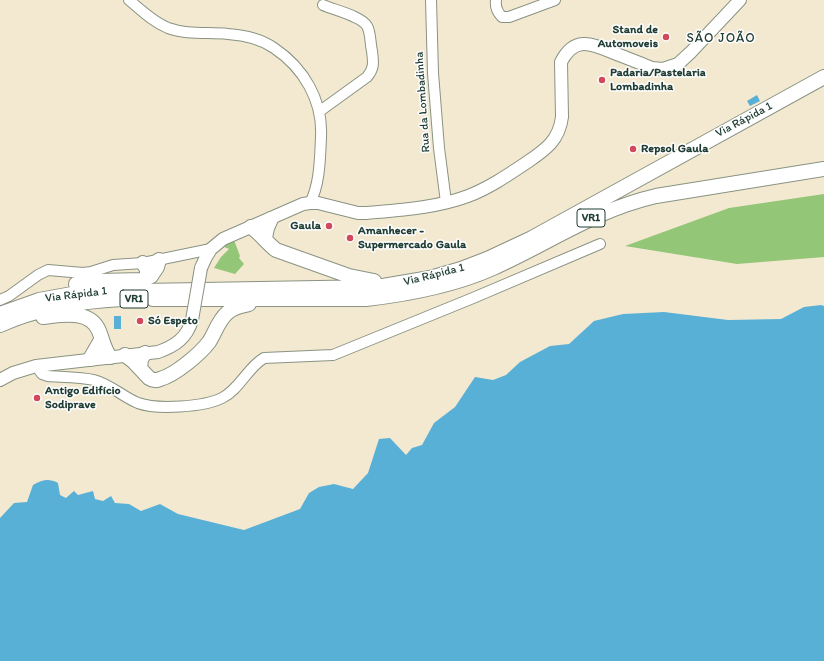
<!DOCTYPE html>
<html>
<head>
<meta charset="utf-8">
<style>
  body { margin:0 }
  canvas { display:block; background:#f3e9d1 }
</style>
</head>
<body>
<canvas width="824" height="661"></canvas>
<script>
const context = document.querySelector('canvas').getContext('2d');
context.lineJoin = 'round';
function paint(path, color) {
  context.fillStyle = color;
  context.fill(path, 'evenodd');
}
function stroke(path, color, width, dash) {
  context.strokeStyle = color;
  context.lineWidth = width;
  context.lineCap = dash ? 'butt' : 'round';
  context.setLineDash(dash || []);
  context.stroke(path);
}
function label(font, color, halo, rows, align = 'center') {
  context.font = font + ' Itim,sans-serif';
  context.lineWidth = 3;
  context.setLineDash([]);
  context.textBaseline = 'middle';
  context.strokeStyle = halo;
  context.fillStyle = color;
  for (const [text, x, y, turn = 0] of rows) {
    context.save();
    context.translate(x, y);
    context.rotate((+turn || 0) * Math.PI / 180);
    context.textAlign = isNaN(turn) ? turn : align;
    if (halo) context.strokeText(text, 0, 0);
    context.fillText(text, 0, 0);
    context.restore();
  }
}
paint(new Path2D(`
  M 824,194 L 824,257 L 737,264 L 625,246 L 729,208 Z
  M 234,240 L 240,256 L 239,258 L 244,264 L 235,274 L 214,268 L 221,257 L 229,249 L 222,246 Z`), '#93c676');
paint(new Path2D(`
  M 757,95 L 760,101 L 750,106 L 747,101 Z
  M 821,305 L 824,306 L 824,661 L 0,661 L 0,518 L 14,503 L 27,502 L 33,485 C 43,480 48,478 58,483 L 60,495 L 66,498 L 74,491 L 78,495 L 93,491 L 95,499 L 103,501 L 111,496 L 115,503 L 129,504 L 141,511 L 160,504 L 178,514 L 244,530 L 300,509 L 309,493 L 319,487 L 334,484 L 353,489 L 368,473 L 379,439 L 390,438 L 406,455 L 412,448 L 422,445 L 434,423 L 455,407 L 475,377 L 493,380 L 506,375 L 520,362 L 550,346 L 569,344 L 594,321 L 623,314 L 664,312 L 728,320 L 781,319 L 804,307 Z
  M 114,316 L 121,316 L 121,329 L 114,329 Z`), '#59b0d6');
const minor = new Path2D(`
  M 129,0 C 141,10 153,22 168,28 C 187,35 208,32 228,34 C 243,35 261,39 274,48 C 304,68 323,101 321,137 C 320,158 320,184 310,203
  M 431,0 L 433,73 L 439,148 L 446,202
  M 496,0 C 495,7 497,12 502,17 L 509,17 L 555,0
  M 320,111 L 367,77 C 375,68 373,61 372,51 C 370,43 371,33 367,26 C 361,16 334,10 323,5
  M 0,300 L 9,296 L 38,275 L 48,270 L 83,273 L 91,272 L 113,265 L 143,263 L 211,249
  M 36,366 L 42,374 L 48,376 C 62,377 81,377 94,380 C 110,384 123,397 138,403 C 157,410 204,407 222,398 C 240,389 247,368 264,358 L 333,355 L 473,298 L 600,244`);
const major = new Path2D(`
  M 201,268 L 206,257 L 211,249 L 223,239 L 303,204 L 310,203 L 318,203 L 358,213 L 366,213 C 400,210 436,208 468,196 C 489,188 508,175 526,163 C 545,150 559,141 562,117 L 561,62 C 575,35 592,44 614,53 C 627,58 640,63 652,68 L 663,69 L 678,64 L 691,52 L 740,0
  M 0,380 L 13,373 L 36,366 L 158,352 C 175,346 187,338 192,320`);
const highway = new Path2D(`
  M 251,227 C 261,234 267,243 276,250 L 349,276 L 374,281
  M 265,238 L 267,228 L 271,219
  M 143,263 L 147,269 L 147,278
  M 76,284 L 99,281 L 142,280 L 151,276 L 157,267 L 159,260
  M 153,299 L 366,299 C 409,294 453,286 493,268 C 549,243 595,210 656,196 L 824,169
  M 0,314 L 39,300 L 83,292 L 377,287 L 430,278 L 461,269 L 487,259 L 532,238 L 824,77
  M 43,317 C 62,315 90,309 99,331 C 103,341 104,349 110,357
  M 0,325 C 38,308 81,301 122,299
  M 125,355 L 133,361 L 149,378 C 152,380 156,381 160,379 C 175,375 200,354 209,342 C 215,333 218,321 227,313 C 233,307 241,306 249,304
  M 90,359 L 101,340
  M 140,368 L 141,359 L 145,353`);
stroke(minor, '#899382', 12);
stroke(major, '#899382', 14);
stroke(highway, '#899382', 16);
stroke(minor, '#fff', 10);
stroke(major, '#fff', 12);
stroke(highway, '#fff', 14);
const majorBridge = new Path2D(`
  M 192,320 L 201,268`);
stroke(majorBridge, '#899382', 14, []);
stroke(majorBridge, '#fff', 12);
for (const [x, y, r, color] of [
  [666,37,4,"#d1495b"],
  [602,80,4,"#d1495b"],
  [633,149,4,"#d1495b"],
  [329,226,4,"#d1495b"],
  [350,238,4,"#d1495b"],
  [140,321,4,"#d1495b"],
  [37,398,4,"#d1495b"]
]) {
  const dot = new Path2D();
  dot.arc(x, y, r, 0, 2 * Math.PI);
  context.fillStyle = color;
  context.fill(dot);
  stroke(dot, '#fff', 1.5);
}
for (const [x, y, w] of [
  [591,218,28],
  [134,299,28]
]) {
  const box = new Path2D();
  box.roundRect(x - w / 2, y - 9, w, 18, 3);
  context.fillStyle = '#fff';
  context.fill(box);
  stroke(box, '#1f3d34', 1);
}
label('bold 11px', '#1f3d34', null, [
  ["VR1",591,218],
  ["VR1",134,299]
]);
label('bold 12px', '#1f3d34', '#fff', [
  ["Stand de",658,30,"right"],
  ["Automoveis",658,44,"right"],
  ["Padaria/Pastelaria",610,73],
  ["Lombadinha",610,87],
  ["Repsol Gaula",641,149],
  ["Gaula",321,226,"right"],
  ["Amanhecer -",358,231],
  ["Supermercado Gaula",358,245],
  ["Só Espeto",148,321],
  ["Antigo Edifício",45,391],
  ["Sodiprave",45,405]
], 'left');
label('12px', '#1f3d34', '#fff', [
  ["Rua da Lombadinha",423,102,-94],
  ["Via Rápida 1",744,120,-28],
  ["Via Rápida 1",434,275,-14],
  ["Via Rápida 1",76,295,-7]
]);
context.letterSpacing = '1px';
label('13px', '#1f3d34', '#fff', [
  ["SÃO JOÃO",721,39]
]);
context.letterSpacing = '0px';
</script>
</body>
</html>
